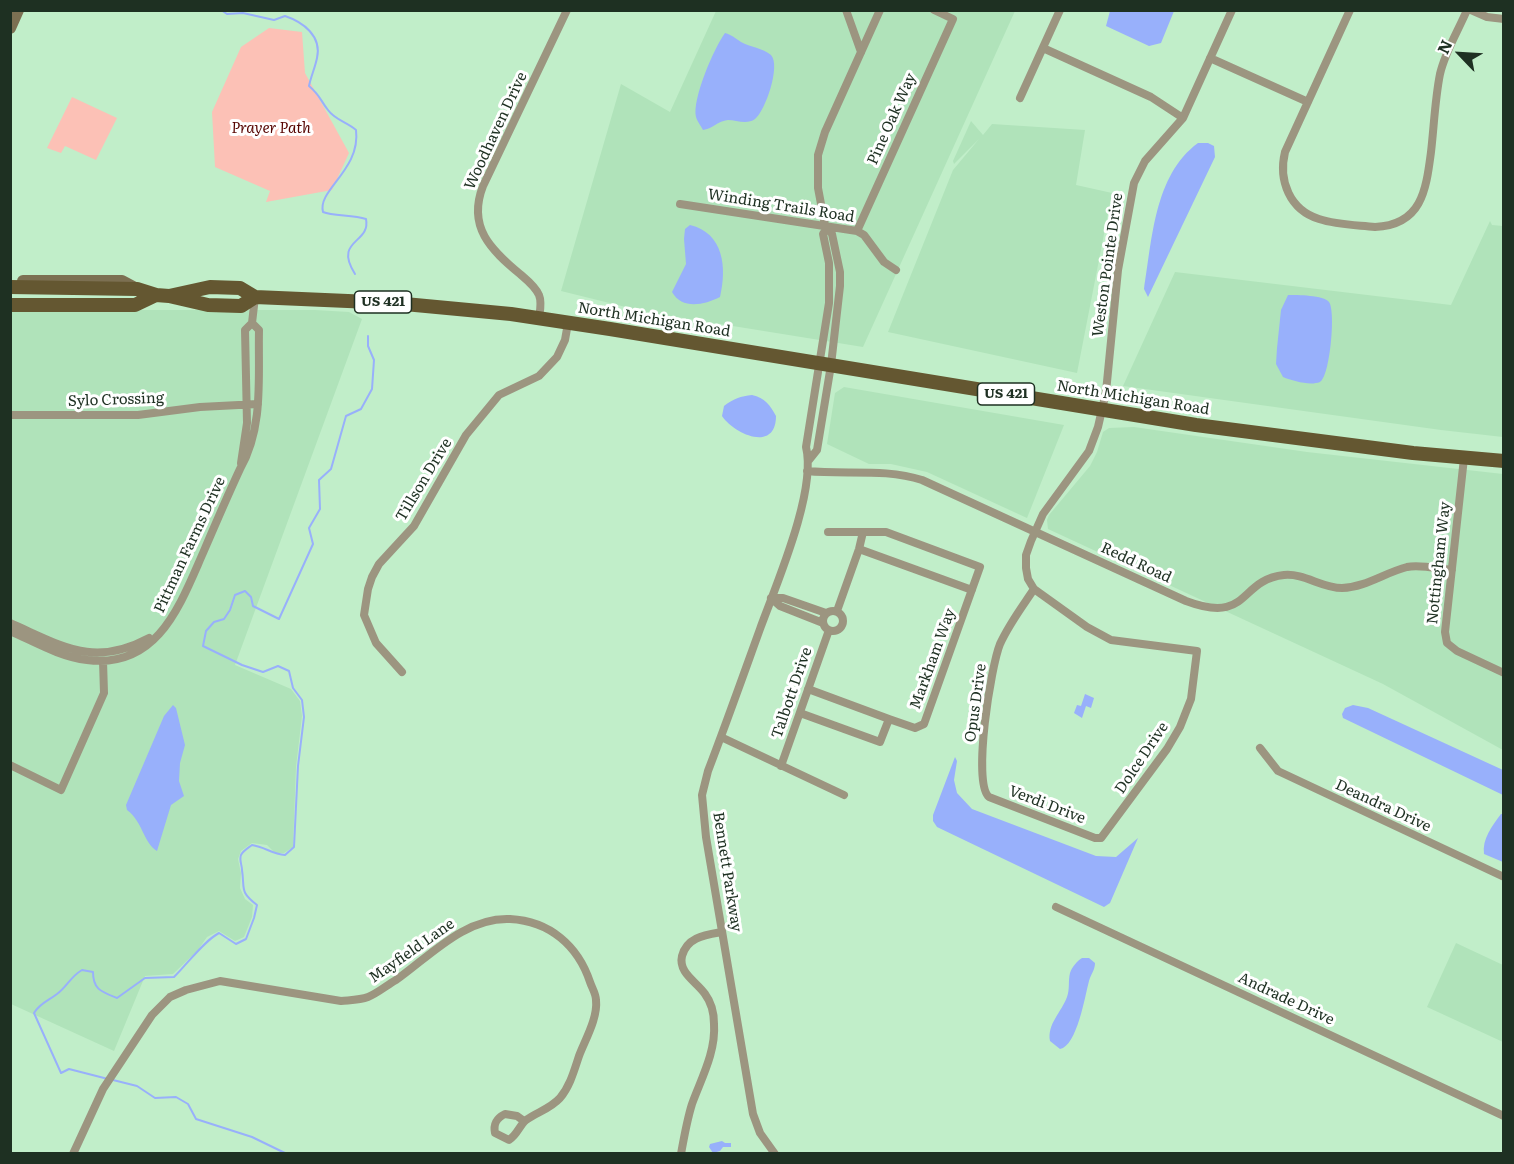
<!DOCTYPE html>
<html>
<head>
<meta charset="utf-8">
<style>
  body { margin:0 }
  #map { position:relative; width:1514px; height:1164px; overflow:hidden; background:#c1eec9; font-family:Literata,serif }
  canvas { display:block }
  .frame { position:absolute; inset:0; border:12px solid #1e3022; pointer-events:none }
  .north { position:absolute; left:1430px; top:24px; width:60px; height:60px; -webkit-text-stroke:4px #fff; paint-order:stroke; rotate:295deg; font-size:16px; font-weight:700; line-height:24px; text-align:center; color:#1e3022 }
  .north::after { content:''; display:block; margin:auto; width:21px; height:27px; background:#1e3022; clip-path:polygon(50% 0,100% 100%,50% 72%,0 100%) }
</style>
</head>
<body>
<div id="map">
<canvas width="1514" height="1164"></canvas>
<div class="frame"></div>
<div class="north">N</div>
</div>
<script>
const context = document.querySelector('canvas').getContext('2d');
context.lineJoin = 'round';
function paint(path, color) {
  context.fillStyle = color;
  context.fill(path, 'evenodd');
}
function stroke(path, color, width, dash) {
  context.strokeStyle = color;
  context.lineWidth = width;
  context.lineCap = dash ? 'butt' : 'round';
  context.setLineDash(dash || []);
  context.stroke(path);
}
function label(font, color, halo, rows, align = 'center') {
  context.font = font + ' Literata,serif';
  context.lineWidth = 6;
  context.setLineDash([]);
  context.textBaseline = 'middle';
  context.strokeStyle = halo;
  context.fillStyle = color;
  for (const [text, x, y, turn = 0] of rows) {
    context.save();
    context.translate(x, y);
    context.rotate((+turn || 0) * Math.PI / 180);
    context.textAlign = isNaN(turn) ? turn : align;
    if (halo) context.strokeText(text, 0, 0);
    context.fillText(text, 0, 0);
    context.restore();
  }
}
paint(new Path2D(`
  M 716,11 L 1015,11 L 863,347 L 646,312 L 561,291 L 621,84 L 670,112 Z
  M 971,121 L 983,135 L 992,124 L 1085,130 L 1076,185 L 1112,193 L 1077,373 L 888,332 L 953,170 L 979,139 L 954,164 L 953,161 Z
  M 1490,221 L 1492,225 L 1503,226 L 1503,437 L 1441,430 L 1123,386 L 1175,272 L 1451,305 Z
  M 11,310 L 315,310 L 349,312 L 362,319 L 235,665 L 291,689 L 300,701 L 302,716 L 296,767 L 293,847 L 284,853 L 275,853 L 267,845 L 252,843 L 241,851 L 238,859 L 241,873 L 240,888 L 245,899 L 253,905 L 252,917 L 244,937 L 235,941 L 219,931 L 207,937 L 198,950 L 173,974 L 145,976 L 114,1051 L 11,1004 Z
  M 844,387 L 1064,425 L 1027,518 L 927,472 L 891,464 L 869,464 L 827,444 L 835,393 Z
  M 1134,427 L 1307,452 L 1503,474 L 1503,750 L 1383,684 L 1048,529 L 1047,520 L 1049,515 L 1090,466 L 1097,452 L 1103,432 L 1109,428 Z
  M 1456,943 L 1503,965 L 1503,1042 L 1427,1007 Z`), '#b0e3ba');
paint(new Path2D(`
  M 269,28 L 302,32 L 305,73 L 349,153 L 332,190 L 266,202 L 270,191 L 215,167 L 212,112 L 241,47 Z
  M 72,97 L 117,118 L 96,160 L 65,146 L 61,153 L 47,148 Z`), '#fcc1b6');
paint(new Path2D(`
  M 1110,11 L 1110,10 L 1174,11 L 1161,43 L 1149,46 L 1106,26 Z
  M 725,33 C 732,35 735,38 741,42 C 750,47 763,48 771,55 C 781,66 765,111 755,119 C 747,125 736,120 728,120 C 718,121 712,129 703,130 C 701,126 697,121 696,117 C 692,99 714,48 725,33 Z
  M 1198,143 L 1208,143 L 1214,146 L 1215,157 L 1148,297 L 1144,289 C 1152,241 1154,175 1198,143 Z
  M 690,225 C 724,233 727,268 720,297 C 704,305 682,310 672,292 L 686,264 L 684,239 L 685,229 Z
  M 1288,295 C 1297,295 1324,295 1329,302 C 1336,311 1330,377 1320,382 C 1310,386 1293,381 1283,377 L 1276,364 L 1277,348 L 1281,310 Z
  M 752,395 C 765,398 770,405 776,416 C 776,453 734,434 722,416 L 724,406 C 733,399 741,396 752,395 Z
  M 1085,694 L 1094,698 L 1091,708 L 1086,706 L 1082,718 L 1074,713 L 1077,705 L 1081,706 Z
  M 173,705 L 176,708 L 185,745 L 180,763 L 179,781 L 184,796 L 171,805 L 157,851 C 143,842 143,822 127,810 L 126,805 L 164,716 Z
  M 1353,705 L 1368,708 L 1503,770 L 1503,795 L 1343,718 L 1342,714 L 1345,708 Z
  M 955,757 L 957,761 L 954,780 L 957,793 L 972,809 L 1096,856 L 1116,857 L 1138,838 L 1110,903 L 1104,907 L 937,827 L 933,821 L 933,815 Z
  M 1501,814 L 1503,814 L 1503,862 L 1484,854 C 1482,839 1492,826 1501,814 Z
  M 1082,958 L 1089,958 L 1095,963 C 1095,970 1091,974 1089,981 C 1085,996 1077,1046 1060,1049 L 1050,1041 C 1047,1024 1061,1013 1067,997 C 1070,989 1068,981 1070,973 C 1072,967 1077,961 1082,958 Z
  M 722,1141 L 725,1143 L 731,1143 L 731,1147 L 723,1147 L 720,1151 L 713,1153 L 709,1147 L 710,1144 Z`), '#98b0fb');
stroke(new Path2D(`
  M 221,10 L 227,14 L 243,13 L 274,20 L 285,16 C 303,22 322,36 317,58 C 315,68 311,76 309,86 C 320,95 320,100 328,110 C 335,120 347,122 356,130 C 361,170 317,190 323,212 C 333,216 352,215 366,219 C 371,244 333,239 355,274
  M 108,1079 L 69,1069 L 61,1073 L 34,1013 C 40,1003 48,1001 57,994 C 67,987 70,977 82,970 L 93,972 C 93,990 102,992 117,998 L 145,978 L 174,977 C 188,963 204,941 219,933 L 236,944 L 246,939 L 254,918 L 257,905 C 239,891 245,889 242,870 C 242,865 239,860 241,855 C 243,851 248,848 252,845 C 265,847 272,854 285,855 L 294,847 L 298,766 L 304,717 L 302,700 L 293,688 L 289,671 L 278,666 L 263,672 L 242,665 L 203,646 L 206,631 L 214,622 L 224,619 L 230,610 L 235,595 L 245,591 L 251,597 L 253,606 L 279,619 L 313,544 L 309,528 L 320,509 L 319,480 L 331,469 L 346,416 L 361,409 L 372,389 L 374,360 L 368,346 L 368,336
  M 113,1080 L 137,1086 L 155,1098 L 176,1097 L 188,1104 L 196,1119 L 252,1137 L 287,1154`), '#98b0fb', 2);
stroke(new Path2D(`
  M 846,10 L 861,52
  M 1350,10 L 1285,152 C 1278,181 1290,210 1319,219 C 1337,225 1357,225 1375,227 C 1422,225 1426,190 1431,152 C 1434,126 1435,99 1440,74 C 1445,52 1458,31 1467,10
  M 1471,10 L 1487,17 L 1504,19
  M 1043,48 L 1151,97 L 1183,118
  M 1210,58 L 1308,102
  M 1020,98 L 1060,10
  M 680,204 L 857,231 L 864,235 L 884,262 L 896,270
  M 857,231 L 953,19 L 934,10
  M 539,318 C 540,311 542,302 539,295 C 535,286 527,280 520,274 C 491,250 467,227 483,186 L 567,10
  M 10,415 L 138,415 L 200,407 L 258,404
  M 1464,458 L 1445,632 L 1447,643 L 1457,651 L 1504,673
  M 809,460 L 817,450 L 831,365 L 840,286 L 840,272 L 832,234 L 825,225 L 818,188 L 818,155 L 825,132 L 880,10
  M 241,463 L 247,423 L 245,330 L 252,323 L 255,297
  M 807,471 C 845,475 885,468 922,480 L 1186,601 C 1250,625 1238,580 1284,575 C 1304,573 1322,588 1342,588 C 1366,587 1384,573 1407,567 C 1420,564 1439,569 1452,570
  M 828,532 L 886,532 L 980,567 L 924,724 L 915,728 L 889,719
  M 859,549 L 972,590
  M 1034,589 C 1022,607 1009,624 1000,644 C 991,666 972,783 989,797 L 1095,838 L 1101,838 L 1167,749 L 1180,727 L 1191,699 L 1197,651 L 1111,640 L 1087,627 L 1034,589 L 1028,579 L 1026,568 L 1026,555 L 1031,541 L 1043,514 L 1089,451 L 1098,427 L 1106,392 L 1118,270 L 1134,183 L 1145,161 L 1183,118 L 1232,10
  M 771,598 L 780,606 L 823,623
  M 771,598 L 783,598 L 826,613
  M823 621a10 10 0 1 1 20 0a10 10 0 1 1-20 0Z
  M 837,611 L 859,549 L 863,532
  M 10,623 C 63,646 93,668 149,638
  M 10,631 C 35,642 60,657 87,660 C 158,669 180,605 203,553 C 215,525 227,497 240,469 C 264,427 258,377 259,330 L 252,323
  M 402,672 L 376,643 L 364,615 L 368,589 L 372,577 L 379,564 L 414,526 L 466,435 L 499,395 L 539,376 L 557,357 L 565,340 L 568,323
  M 800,713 L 880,742 L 889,719 L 808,689
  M 721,737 L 844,795
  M 1260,748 L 1278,771 L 1504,877
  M 10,765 L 61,790 L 104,693 L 103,661
  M 781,766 L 829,630
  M 1056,907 L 1504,1116
  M 73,1154 L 103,1089 L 152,1015 L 170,997 L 186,990 L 220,981 L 341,1001 C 351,1000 360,1000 368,997 C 378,993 387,985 396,980 C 430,956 465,917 510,919 C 550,921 578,946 590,982 C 592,988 596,994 596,1000 C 598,1018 585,1040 579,1056 C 574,1071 570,1086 560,1098 C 550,1109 537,1112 526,1120 C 519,1126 518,1134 509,1140 L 495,1133 C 493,1123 497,1118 505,1114 L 517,1116 L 524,1121
  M 681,1154 C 684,1137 687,1120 692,1104 C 701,1079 716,1052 714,1024 C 714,1014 711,1002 705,994 C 697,982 678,973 682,956 C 687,937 705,935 722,932
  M 775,1154 L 760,1133 L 753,1114 L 706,837 L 702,795 L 708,771 C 726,724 743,676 760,629 C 776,585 817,491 806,447 L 829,303 L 829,263 L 823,234 L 827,228`), '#9c9580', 8);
stroke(new Path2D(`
  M 10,28 L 18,10
  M 23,281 L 122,281 L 137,289`), '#7c7052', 12);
stroke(new Path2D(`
  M 10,287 L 137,289 L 156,295 L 169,296 L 208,305 L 241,306 L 255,297
  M 169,296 L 210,287 L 240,288 L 255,297 L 394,303 L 511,314 L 610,329 L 1196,425 L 1413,453 L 1504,461
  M 10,305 L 135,305 L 156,295`), '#645731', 14);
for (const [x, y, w] of [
  [383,302,57],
  [1006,394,57]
]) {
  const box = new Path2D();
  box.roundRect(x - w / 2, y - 11, w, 22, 4.5);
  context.fillStyle = '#fff';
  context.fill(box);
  stroke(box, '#1e3022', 1.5);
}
label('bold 14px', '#1e3022', null, [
  ["US 421",383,302],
  ["US 421",1006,394]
]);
label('15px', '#1e3022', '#fff', [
  ["Pine Oak Way",892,119,-66],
  ["Woodhaven Drive",496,131,-65],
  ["Winding Trails Road",781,206,9],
  ["Weston Pointe Drive",1108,265,-82],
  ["North Michigan Road",654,320,9],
  ["North Michigan Road",1133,398,9],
  ["Sylo Crossing",116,400,-2],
  ["Tillson Drive",424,480,-59],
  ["Pittman Farms Drive",190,545,-65],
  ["Redd Road",1136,563,25],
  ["Nottingham Way",1439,563,-84],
  ["Markham Way",933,659,-70],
  ["Talbott Drive",792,693,-71],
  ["Opus Drive",976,703,-82],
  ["Dolce Drive",1142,758,-56],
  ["Verdi Drive",1047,805,21],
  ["Deandra Drive",1383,806,25],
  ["Bennett Parkway",727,872,81],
  ["Mayfield Lane",412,951,-35],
  ["Andrade Drive",1286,999,25]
]);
label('italic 15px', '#560401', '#fff', [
  ["Prayer Path",271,129]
]);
</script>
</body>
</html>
